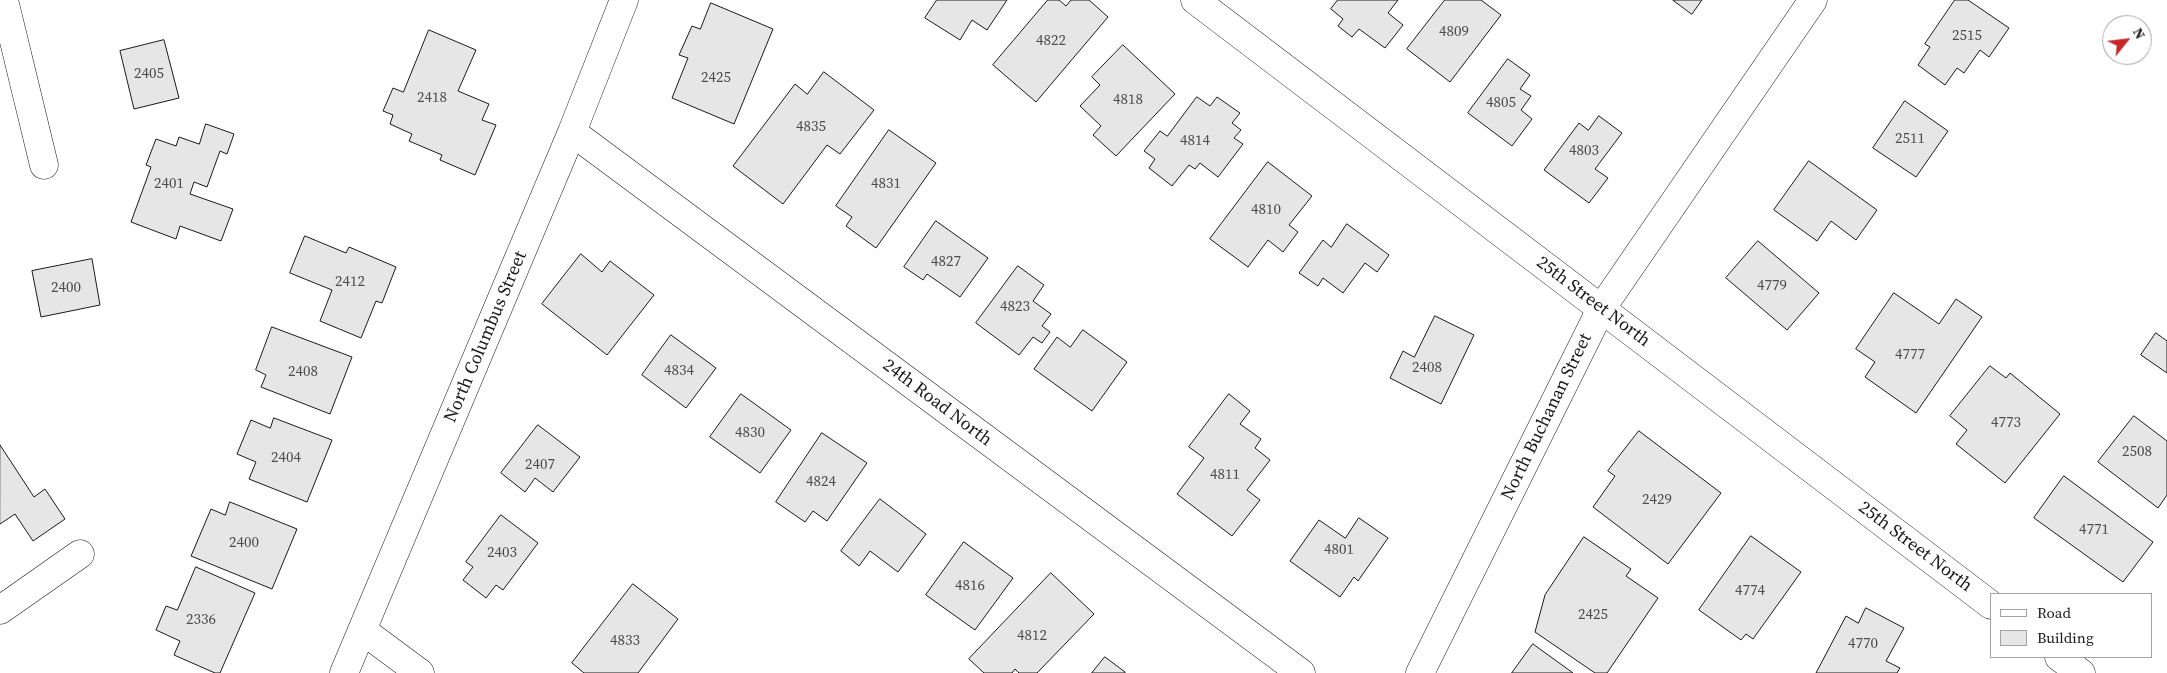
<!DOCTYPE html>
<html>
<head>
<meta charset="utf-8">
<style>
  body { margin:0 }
  #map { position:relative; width:2167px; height:673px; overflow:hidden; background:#fff; font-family:"Source Serif 4",serif }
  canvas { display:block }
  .legend { position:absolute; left:1990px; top:593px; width:162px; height:65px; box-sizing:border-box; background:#fff; border:1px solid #a3a3a3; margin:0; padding:6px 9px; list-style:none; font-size:15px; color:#1a1a1a }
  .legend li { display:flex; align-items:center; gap:10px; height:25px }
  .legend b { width:25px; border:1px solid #a3a3a3 }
  .north { position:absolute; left:2102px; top:15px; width:50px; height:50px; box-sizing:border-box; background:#fff; border:1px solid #a3a3a3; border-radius:50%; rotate:61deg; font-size:14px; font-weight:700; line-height:20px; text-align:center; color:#1a1a1a }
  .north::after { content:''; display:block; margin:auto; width:18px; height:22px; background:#c62828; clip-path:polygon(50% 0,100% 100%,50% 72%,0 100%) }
</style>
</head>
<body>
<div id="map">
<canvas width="2167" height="673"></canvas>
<ul class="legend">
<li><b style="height:6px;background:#fff"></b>Road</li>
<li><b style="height:14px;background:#e6e6e6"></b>Building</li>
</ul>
<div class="north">N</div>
</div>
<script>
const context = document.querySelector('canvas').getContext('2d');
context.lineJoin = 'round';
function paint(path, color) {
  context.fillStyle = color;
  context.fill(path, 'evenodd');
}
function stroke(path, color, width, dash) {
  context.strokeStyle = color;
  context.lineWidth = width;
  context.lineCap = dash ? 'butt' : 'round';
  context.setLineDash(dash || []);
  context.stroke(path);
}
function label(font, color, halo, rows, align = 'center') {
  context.font = font + ' "Source Serif 4",serif';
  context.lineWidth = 4;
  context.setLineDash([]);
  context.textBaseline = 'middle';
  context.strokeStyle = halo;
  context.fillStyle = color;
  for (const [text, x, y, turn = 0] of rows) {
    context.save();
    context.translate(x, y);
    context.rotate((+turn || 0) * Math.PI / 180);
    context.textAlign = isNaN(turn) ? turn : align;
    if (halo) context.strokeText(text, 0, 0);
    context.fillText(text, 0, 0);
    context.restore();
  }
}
const building = new Path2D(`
  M 937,0 L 1007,0 L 987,30 L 972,20 L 960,40 L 925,18 Z
  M 1048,0 L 1059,0 L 1066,6 L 1071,0 L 1089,0 L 1108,17 L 1036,102 L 993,65 Z
  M 1338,0 L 1398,0 L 1388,13 L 1403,25 L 1385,48 L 1359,29 L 1352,37 L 1338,26 L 1343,19 L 1331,9 Z
  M 1445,0 L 1481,0 L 1501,15 L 1450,82 L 1407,49 Z
  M 1673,0 L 1702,0 L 1692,14 Z
  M 1955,0 L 1968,0 L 2009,28 L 1989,57 L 1980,50 L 1964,73 L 1957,68 L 1945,85 L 1918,65 L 1930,47 L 1925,44 Z
  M 711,3 L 773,29 L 734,124 L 672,98 L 688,58 L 679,55 L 692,26 L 700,29 Z
  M 429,30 L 476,50 L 458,91 L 489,104 L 482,120 L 496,125 L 475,175 L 440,160 L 442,155 L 409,141 L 412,134 L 390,124 L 393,115 L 383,111 L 393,88 L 403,92 Z
  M 164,40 L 179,98 L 134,109 L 120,51 Z
  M 1123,45 L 1175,94 L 1116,156 L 1093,135 L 1101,126 L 1080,106 L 1100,85 L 1092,77 Z
  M 1508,59 L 1530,75 L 1520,89 L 1531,96 L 1521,110 L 1532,119 L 1512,146 L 1468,113 Z
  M 824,72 L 874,110 L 840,154 L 827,145 L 783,204 L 733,166 L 795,84 L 807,94 Z
  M 1197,97 L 1210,106 L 1217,97 L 1240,113 L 1232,123 L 1241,130 L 1234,138 L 1243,144 L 1218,177 L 1200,163 L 1195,169 L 1189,165 L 1172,186 L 1149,168 L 1155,159 L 1144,151 L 1160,131 L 1167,136 Z
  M 1905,101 L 1948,131 L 1916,177 L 1873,148 Z
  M 1599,116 L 1622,133 L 1595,169 L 1608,178 L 1589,203 L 1544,170 L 1579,123 L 1588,130 Z
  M 206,124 L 234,134 L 227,154 L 220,151 L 207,187 L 194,182 L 190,194 L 233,209 L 221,241 L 180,226 L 176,239 L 131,222 L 151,167 L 146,165 L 156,139 L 176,146 L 179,137 L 199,144 Z
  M 889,130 L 936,163 L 876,248 L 846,226 L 852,217 L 836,206 Z
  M 1809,161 L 1877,210 L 1856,240 L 1831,221 L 1817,241 L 1774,210 Z
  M 1268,162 L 1312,196 L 1289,225 L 1298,232 L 1283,252 L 1268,240 L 1248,267 L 1210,239 Z
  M 936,221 L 988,258 L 960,297 L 927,274 L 923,280 L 904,267 Z
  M 1347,224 L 1389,255 L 1377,272 L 1365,263 L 1343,293 L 1323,278 L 1318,286 L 1299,273 L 1323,240 L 1331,247 Z
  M 305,236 L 346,253 L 349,247 L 396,267 L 382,303 L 376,301 L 361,338 L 320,321 L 332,290 L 290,273 Z
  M 1758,241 L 1819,293 L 1787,330 L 1726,278 Z
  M 581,254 L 602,272 L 610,261 L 654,295 L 607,355 L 542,304 Z
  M 92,259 L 100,305 L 41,317 L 32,271 Z
  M 1018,266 L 1044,285 L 1033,301 L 1051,314 L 1042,326 L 1050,332 L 1042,343 L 1033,337 L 1019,355 L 976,323 Z
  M 1894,293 L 1939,324 L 1956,299 L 1982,317 L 1916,413 L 1865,377 L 1875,362 L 1856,349 Z
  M 1435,316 L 1474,335 L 1441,404 L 1390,378 L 1403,351 L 1414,357 Z
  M 272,327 L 352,357 L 330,414 L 261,387 L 266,375 L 256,370 Z
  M 1083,330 L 1127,362 L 1092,411 L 1034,369 L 1057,337 L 1070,347 Z
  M 2156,333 L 2167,341 L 2167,373 L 2141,355 Z
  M 671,335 L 716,368 L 686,408 L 642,375 Z
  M 1990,366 L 2006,378 L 2010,373 L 2060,414 L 2005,483 L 1956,444 L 1967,430 L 1950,416 Z
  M 741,394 L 791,430 L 760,473 L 710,437 Z
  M 1229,394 L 1250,411 L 1240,424 L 1261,439 L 1255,448 L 1270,460 L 1247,490 L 1260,500 L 1232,536 L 1177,494 L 1204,458 L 1189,447 Z
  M 2134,416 L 2167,441 L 2167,495 L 2158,508 L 2098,462 Z
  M 274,418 L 332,440 L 307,502 L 249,479 L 256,462 L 237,454 L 251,420 L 270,428 Z
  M 538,425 L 580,457 L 553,492 L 535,478 L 525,492 L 501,473 Z
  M 1639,431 L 1721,493 L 1668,564 L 1593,507 L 1615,476 L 1608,471 Z
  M 822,433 L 867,463 L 827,521 L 813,511 L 805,522 L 776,502 Z
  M 0,445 L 34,497 L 45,489 L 65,519 L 33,541 L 15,514 L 0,524 Z
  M 2064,476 L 2153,542 L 2123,582 L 2034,518 Z
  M 880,499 L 926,534 L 898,572 L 870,551 L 859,566 L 841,551 Z
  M 230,502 L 297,529 L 272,589 L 191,556 L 211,509 L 225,515 Z
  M 501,515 L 538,543 L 503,590 L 496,585 L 486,598 L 463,580 L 473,567 L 466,562 Z
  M 1359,518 L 1388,538 L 1358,581 L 1354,577 L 1340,597 L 1290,561 L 1319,520 L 1345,538 Z
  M 1751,536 L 1801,572 L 1753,639 L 1746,634 L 1741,640 L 1699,610 Z
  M 1584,537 L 1631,569 L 1626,576 L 1658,598 L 1607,673 L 1595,673 L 1535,632 L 1545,595 Z
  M 964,542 L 1013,578 L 975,630 L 926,595 Z
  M 196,567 L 255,593 L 220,673 L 215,673 L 174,655 L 180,641 L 156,630 L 166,606 L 177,610 Z
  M 1051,573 L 1094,614 L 1037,673 L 1019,673 L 1015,669 L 1012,673 L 984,673 L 969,659 Z
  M 633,584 L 678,619 L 638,673 L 584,673 L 572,663 Z
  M 1866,608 L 1904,628 L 1886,661 L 1900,668 L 1897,673 L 1816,673 L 1846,616 L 1858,623 Z
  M 1533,644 L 1573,673 L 1512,673 Z
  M 1105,657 L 1125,672 L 1125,673 L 1092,673 Z`);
paint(building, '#e6e6e6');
stroke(building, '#1a1a1a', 1);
const street = new Path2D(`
  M 4,0 L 44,165
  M 1195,0 L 1991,605
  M 572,132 L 1301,673
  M 0,610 L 80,554
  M 362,630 L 420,673
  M 2059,657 L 2081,673
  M 344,673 L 572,132 L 624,0
  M 1420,673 L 1601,309 L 1813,0`);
stroke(street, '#1a1a1a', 29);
stroke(street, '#fff', 28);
label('15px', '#4d4d4d', null, [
  ["4809",1454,32],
  ["2515",1967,36],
  ["4822",1051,41],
  ["2405",149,74],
  ["2425",716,78],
  ["2418",432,98],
  ["4818",1128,100],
  ["4805",1501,103],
  ["4835",811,127],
  ["2511",1910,139],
  ["4814",1195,141],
  ["4803",1584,151],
  ["2401",169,184],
  ["4831",886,184],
  ["4810",1266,210],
  ["4827",946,262],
  ["2412",350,282],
  ["4779",1772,286],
  ["2400",66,288],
  ["4823",1015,307],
  ["4777",1910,355],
  ["2408",1427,368],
  ["4834",679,371],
  ["2408",303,372],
  ["4773",2006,423],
  ["4830",750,433],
  ["2508",2137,452],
  ["2404",286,458],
  ["2407",540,465],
  ["4811",1225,475],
  ["4824",821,482],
  ["2429",1657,500],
  ["4771",2094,530],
  ["2400",244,543],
  ["4801",1339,550],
  ["2403",502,553],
  ["4816",970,586],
  ["4774",1750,591],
  ["2425",1593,615],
  ["2336",201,620],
  ["4812",1032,636],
  ["4833",625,641],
  ["4770",1863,644]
]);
label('18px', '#1a1a1a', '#fff', [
  ["25th Street North",1593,302,37],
  ["North Columbus Street",486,337,-67],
  ["24th Road North",937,403,37],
  ["North Buchanan Street",1547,417,-64],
  ["25th Street North",1915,547,37]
]);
</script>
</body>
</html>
